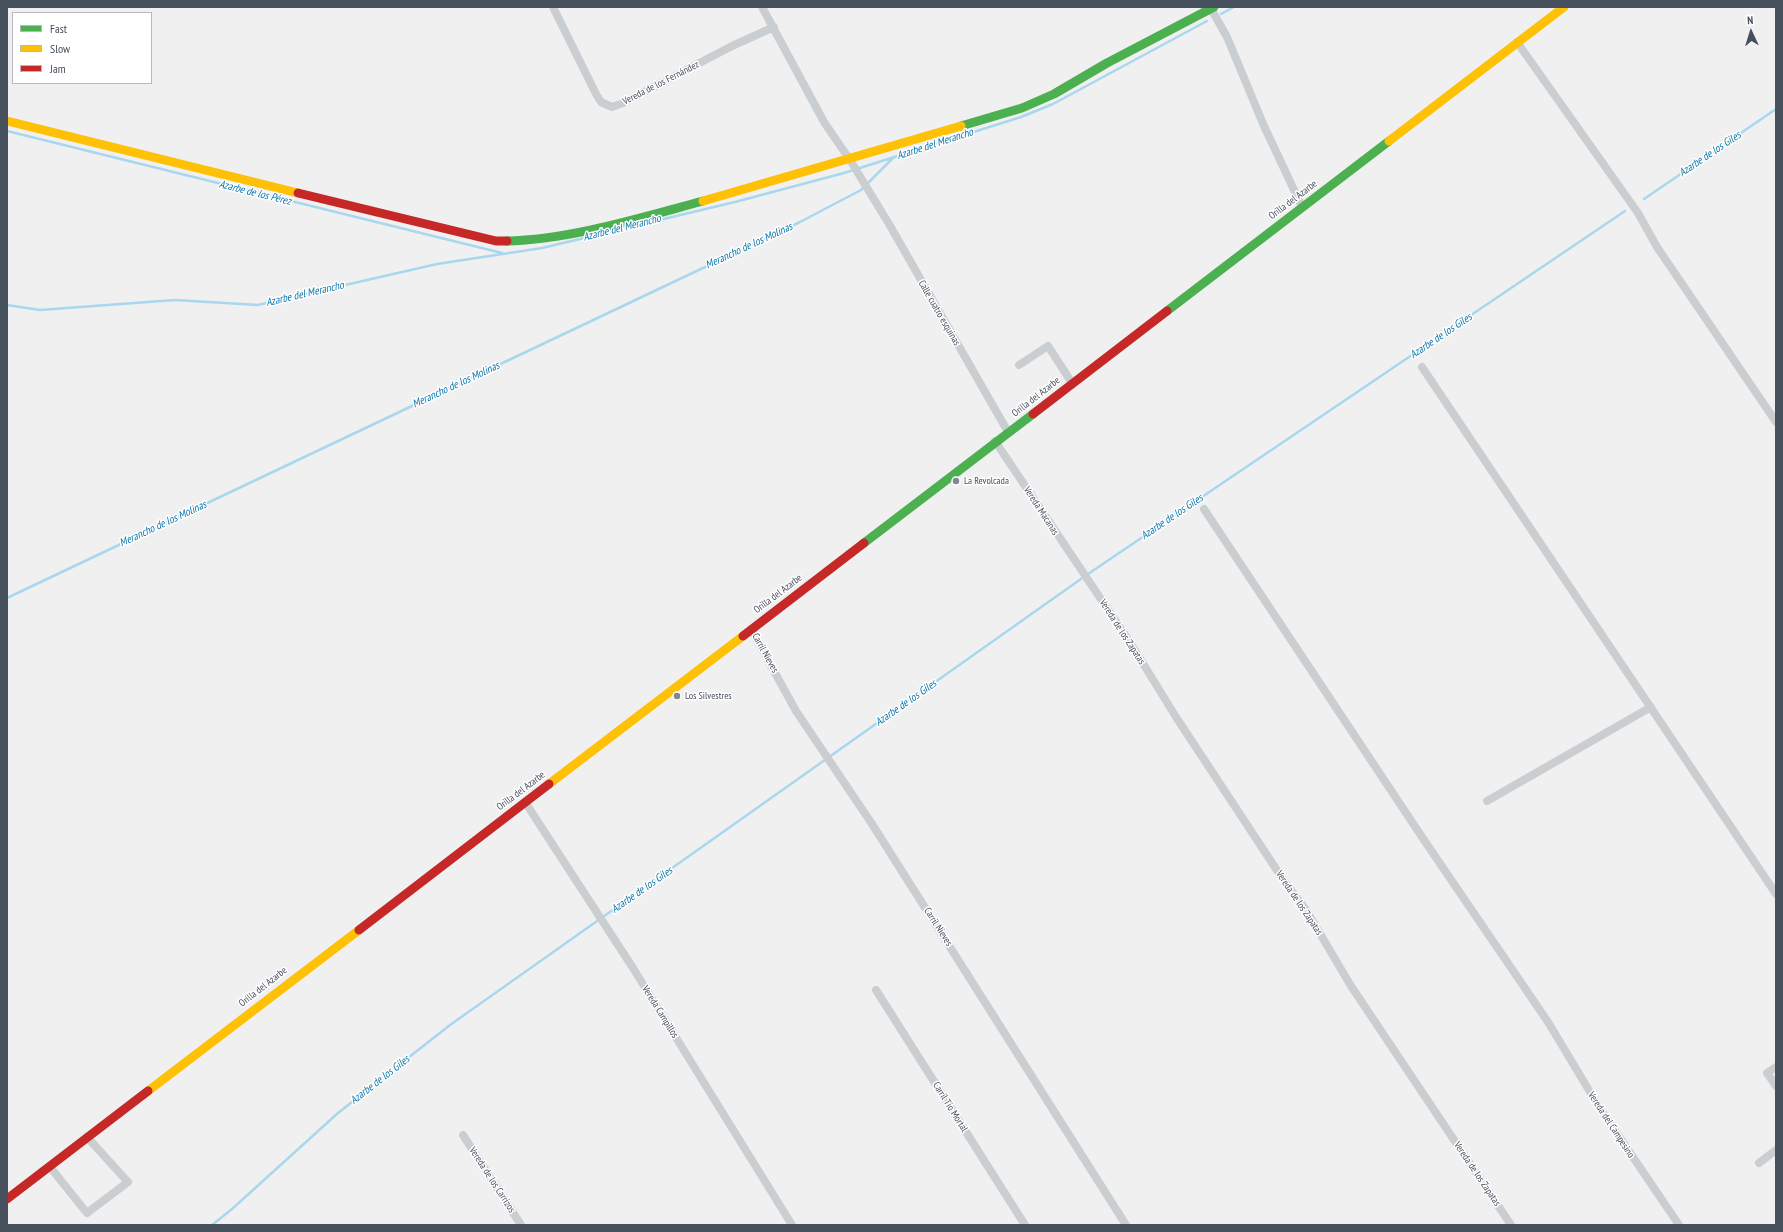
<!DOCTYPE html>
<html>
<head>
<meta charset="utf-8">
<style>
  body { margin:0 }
  #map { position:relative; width:1783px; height:1232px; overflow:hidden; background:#f0f0f0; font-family:"PT Sans Narrow",sans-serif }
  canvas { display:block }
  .frame { position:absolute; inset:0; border:8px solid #464f5c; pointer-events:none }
  .legend { position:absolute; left:12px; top:12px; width:140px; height:72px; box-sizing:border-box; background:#fff; border:1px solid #b5b9be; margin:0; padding:5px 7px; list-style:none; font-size:12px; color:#464f5c }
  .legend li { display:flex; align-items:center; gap:8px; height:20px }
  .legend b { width:20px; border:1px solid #b5b9be }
  .north { position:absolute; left:1731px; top:12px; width:40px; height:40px; -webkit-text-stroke:3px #fff; paint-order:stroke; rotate:356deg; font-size:11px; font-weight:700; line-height:16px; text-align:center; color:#464f5c }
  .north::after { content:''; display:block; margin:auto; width:14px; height:18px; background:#464f5c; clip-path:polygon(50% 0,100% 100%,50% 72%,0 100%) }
</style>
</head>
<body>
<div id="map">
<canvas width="1783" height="1232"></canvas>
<div class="frame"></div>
<ul class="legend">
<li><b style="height:5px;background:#4caf50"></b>Fast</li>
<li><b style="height:5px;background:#ffc107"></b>Slow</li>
<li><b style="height:5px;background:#c62828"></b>Jam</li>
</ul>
<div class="north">N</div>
</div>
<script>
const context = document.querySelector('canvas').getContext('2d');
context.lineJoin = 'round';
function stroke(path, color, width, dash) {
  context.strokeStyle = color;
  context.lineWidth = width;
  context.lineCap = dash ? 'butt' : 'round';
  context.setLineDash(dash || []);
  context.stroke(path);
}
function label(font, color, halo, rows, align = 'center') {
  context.font = font + ' "PT Sans Narrow",sans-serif';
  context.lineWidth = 3;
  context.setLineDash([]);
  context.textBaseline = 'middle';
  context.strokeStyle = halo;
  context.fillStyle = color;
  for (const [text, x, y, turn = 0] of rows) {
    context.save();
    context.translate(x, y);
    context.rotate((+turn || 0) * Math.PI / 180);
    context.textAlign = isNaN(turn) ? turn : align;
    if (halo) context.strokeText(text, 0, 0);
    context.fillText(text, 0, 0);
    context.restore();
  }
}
stroke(new Path2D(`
  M 1221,14 L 1234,7
  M 7,131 L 502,253
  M 1644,199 L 1776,109
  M 7,305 L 40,310 L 175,300 L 258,305 L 437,264 L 542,248 L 735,202 L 844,173 L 1021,117 L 1053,104 L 1207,21
  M 7,598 L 800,222 L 861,190 L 894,157
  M 212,1225 L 232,1209 L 338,1113 L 450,1025 L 1088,574 L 1625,211`), '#a8d7ee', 2.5);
stroke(new Path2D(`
  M 553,7 L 596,94 L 601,102 L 612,107 L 623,103 L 732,46 L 774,27
  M 762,7 L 824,122 L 850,160 L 889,224 L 1008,432
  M 1210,7 L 1227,37 L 1264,126 L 1302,207
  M 1517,42 L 1638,213 L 1657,247 L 1776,422
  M 1019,365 L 1048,346 L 1072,383
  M 1422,367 L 1776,894
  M 995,441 L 1131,644 L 1176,717 L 1284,881 L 1306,910 L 1351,986 L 1511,1225
  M 1204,509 L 1424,840 L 1548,1022 L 1599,1107 L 1679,1225
  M 751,629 L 796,711 L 872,824 L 1126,1225
  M 1487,801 L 1651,707
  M 525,802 L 633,968 L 792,1225
  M 876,990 L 1025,1225
  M 1776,1067 L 1767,1073 L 1776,1086
  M 463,1135 L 521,1225
  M 1759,1163 L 1776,1150
  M 50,1167 L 87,1213 L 128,1182 L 87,1137`), '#cbced1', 8);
stroke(new Path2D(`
  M 961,126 L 1022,108 L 1054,94 L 1107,63 L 1214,7
  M 507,241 C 569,240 643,217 703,201
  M 1167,311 L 1389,141
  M 864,543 L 1033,414`), '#4caf50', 9);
stroke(new Path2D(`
  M 7,121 L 298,193
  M 1389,141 L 1564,7
  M 703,201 L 961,126
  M 549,784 L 743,636
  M 148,1091 L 359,930`), '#ffc107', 9);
stroke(new Path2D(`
  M 298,193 L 496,241 L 507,241
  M 1033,414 L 1167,311
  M 743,636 L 864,543
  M 359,930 L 549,784
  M 7,1199 L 148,1091`), '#c62828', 9);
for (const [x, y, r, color] of [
  [956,481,4,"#828790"],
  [677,696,4,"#828790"]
]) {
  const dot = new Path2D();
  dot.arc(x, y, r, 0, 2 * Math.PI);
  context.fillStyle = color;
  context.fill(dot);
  stroke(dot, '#fff', 1.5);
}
label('10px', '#464f5c', '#fff', [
  ["Vereda de los Fernández",661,83,-27],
  ["Orilla del Azarbe",1293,200,-37],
  ["Calle cuatro esquinas",939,313,60],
  ["Orilla del Azarbe",1036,397,-38],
  ["Vereda Macanas",1041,511,57],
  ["Orilla del Azarbe",778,594,-37],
  ["Vereda de los Zapatas",1122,632,57],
  ["Carril Nieves",765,653,61],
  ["Orilla del Azarbe",521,791,-37],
  ["Vereda de los Zapatas",1299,903,56],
  ["Carril Nieves",938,927,57],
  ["Orilla del Azarbe",263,987,-38],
  ["Vereda Campillos",660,1012,58],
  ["Carril Tio Mortal",950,1107,58],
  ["Vereda del Campesino",1611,1125,57],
  ["Vereda de los Zapatas",1477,1174,56],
  ["Vereda de los Carrizos",492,1180,57]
]);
label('10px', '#464f5c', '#fff', [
  ["La Revolcada",964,481],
  ["Los Silvestres",685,696]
], 'left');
label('italic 11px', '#0a76ac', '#fff', [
  ["Azarbe del Merancho",935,144,-18],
  ["Azarbe de los Giles",1710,154,-34],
  ["Azarbe de los Pérez",255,193,14],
  ["Azarbe del Merancho",622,228,-14],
  ["Merancho de los Molinas",749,246,-25],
  ["Azarbe del Merancho",305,294,-13],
  ["Azarbe de los Giles",1441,336,-34],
  ["Merancho de los Molinas",456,385,-25],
  ["Azarbe de los Giles",1172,517,-34],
  ["Merancho de los Molinas",163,524,-25],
  ["Azarbe de los Giles",906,703,-35],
  ["Azarbe de los Giles",642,890,-35],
  ["Azarbe de los Giles",380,1080,-38]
]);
</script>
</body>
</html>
